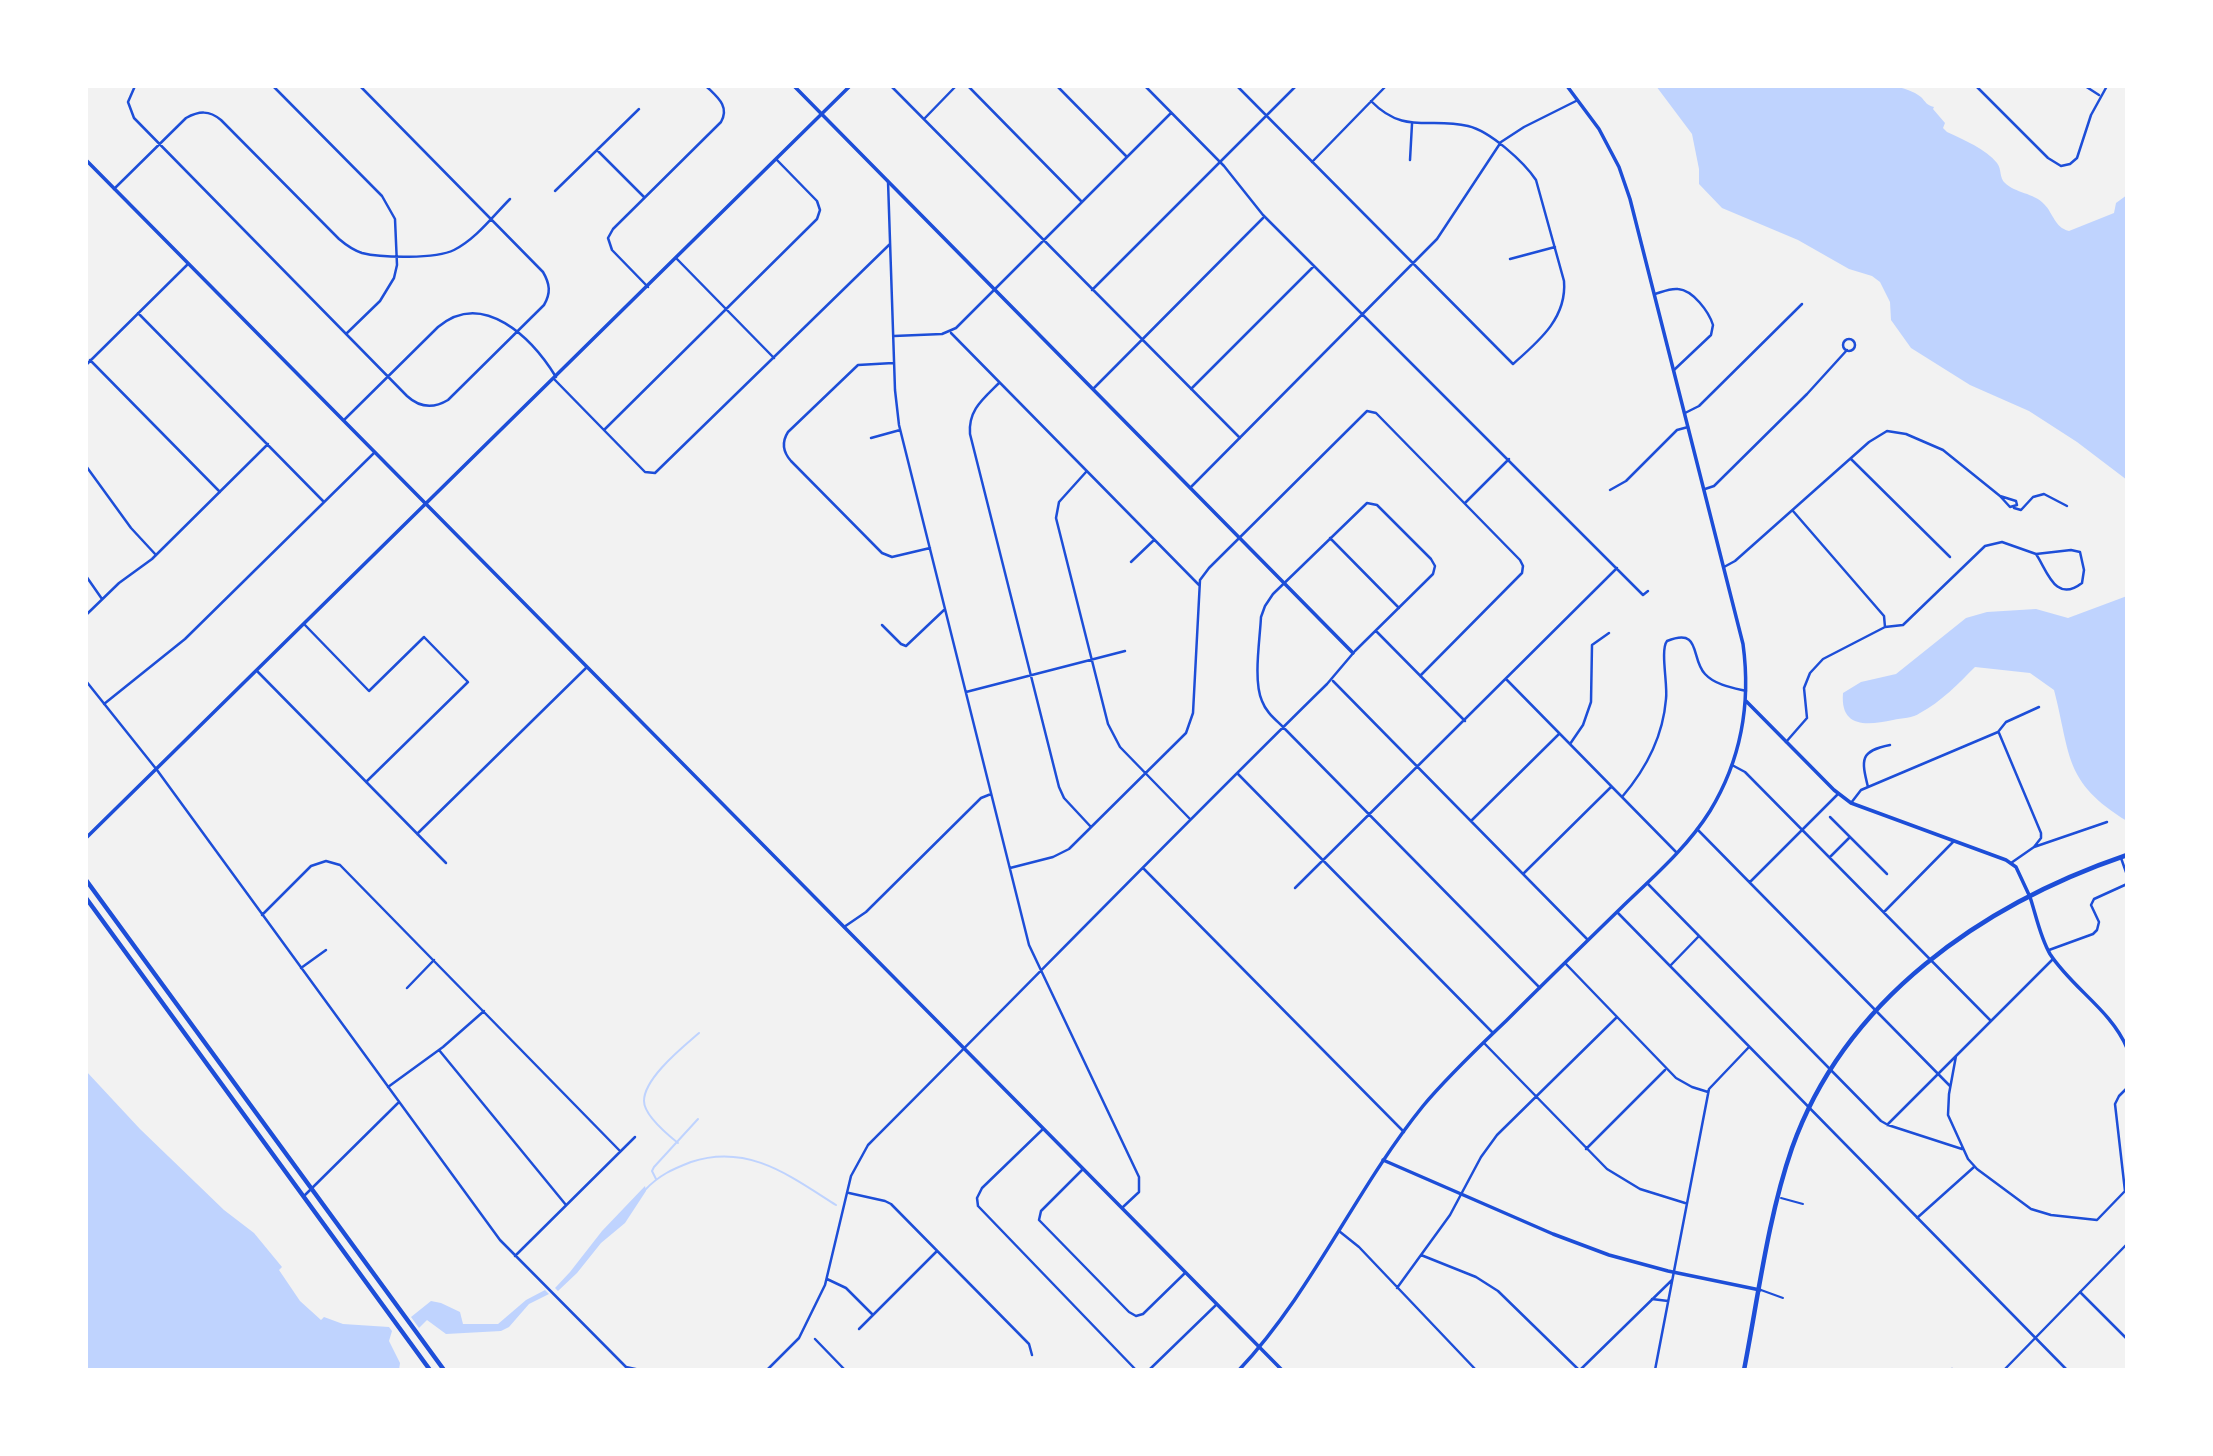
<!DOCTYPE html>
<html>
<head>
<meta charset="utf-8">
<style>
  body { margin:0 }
  #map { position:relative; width:2213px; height:1456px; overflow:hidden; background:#f2f2f2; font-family:"Playfair Display",serif }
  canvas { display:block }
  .frame { position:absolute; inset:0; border:88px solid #fff; pointer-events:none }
</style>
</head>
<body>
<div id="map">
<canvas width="2213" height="1456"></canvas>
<div class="frame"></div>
</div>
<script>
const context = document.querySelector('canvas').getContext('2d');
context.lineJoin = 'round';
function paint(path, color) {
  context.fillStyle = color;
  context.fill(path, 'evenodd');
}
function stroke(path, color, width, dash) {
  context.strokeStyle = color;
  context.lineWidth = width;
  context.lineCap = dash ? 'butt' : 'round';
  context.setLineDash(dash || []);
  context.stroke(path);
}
paint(new Path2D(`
  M 1656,86 L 1895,86 C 1902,88 1914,91 1921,97 C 1926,102 1926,105 1934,107 L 1933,109 L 1945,123 L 1943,128 L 1947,132 C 1964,140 1986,149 1997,163 C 2002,169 1999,178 2005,183 C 2015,193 2034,193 2044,204 C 2054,214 2054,227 2069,231 L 2114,213 L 2116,203 L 2127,195 L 2127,480 L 2077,442 L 2029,411 L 1970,385 L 1911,348 L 1891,320 L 1890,302 L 1880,282 L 1872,276 L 1849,269 L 1798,240 L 1722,208 L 1699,184 L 1699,169 L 1692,134 Z
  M 2127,596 L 2127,821 C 2063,782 2071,755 2054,690 L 2030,673 L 1975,667 C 1959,683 1941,702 1920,713 C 1913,718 1902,718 1893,720 C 1868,725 1840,729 1843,693 L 1861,682 L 1896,674 L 1966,618 L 1987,612 L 2036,609 L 2068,618 Z
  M 86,1071 L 140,1129 L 224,1210 L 254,1233 L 282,1267 L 279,1270 L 300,1301 L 321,1320 L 324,1317 L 343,1324 L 389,1327 L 392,1331 L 389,1341 L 400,1363 L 399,1370 L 86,1370 Z
  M 645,1186 L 646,1191 L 625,1223 L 601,1243 L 577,1273 L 558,1291 L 555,1288 L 570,1272 L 602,1231 Z
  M 545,1290 L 549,1294 L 529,1304 L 509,1327 L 501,1331 L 446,1334 L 427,1320 L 419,1328 L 411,1317 L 431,1301 L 441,1303 L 460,1312 L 463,1324 L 498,1324 L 526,1300 Z`), '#bfd3fe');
stroke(new Path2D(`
  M 678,1143 C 668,1135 644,1115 644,1101 C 644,1078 683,1047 699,1033
  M 656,1179 L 652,1171 L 654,1167 L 698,1119
  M 645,1190 C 659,1175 673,1169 691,1162 C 748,1143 790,1176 836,1205`), '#bfd3fe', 2);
stroke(new Path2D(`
  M 1781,1198 L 1803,1204
  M 1761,1290 L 1783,1298`), '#1d4ed8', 2);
stroke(new Path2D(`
  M 135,86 L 128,102 L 134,118 L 407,396 C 420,408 433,409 448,400 L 544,305 C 551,293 550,284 543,272 L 360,86
  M 273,86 L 382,196 L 395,219 L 397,265 L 394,278 L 380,301 L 346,334
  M 891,86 L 1240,438
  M 968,86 L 1082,202
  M 1057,86 L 1127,157
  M 1145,86 L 1224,166 L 1263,215 L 1643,595 L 1648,591
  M 1237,86 L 1513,364 C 1539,341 1567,318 1564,281 L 1536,180 C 1524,162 1490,131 1468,126 C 1429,117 1404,135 1371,101
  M 1976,86 L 2048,158 L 2061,166 L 2070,164 L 2077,158 L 2091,115 L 2107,86
  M 2085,86 L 2099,95
  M 924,119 L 956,86
  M 597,150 L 644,197
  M 1410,160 L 1412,124
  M 1312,162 L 1386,86
  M 888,181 L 895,390 L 899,425 L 1029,945 L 1139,1177 L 1139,1192 L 1123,1207
  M 114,189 L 186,118 C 199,111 209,110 221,120 L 339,239 C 346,245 353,250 362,253 C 382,258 436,259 454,250 C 476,239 493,216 510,199
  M 555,191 L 639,109
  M 676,258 L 774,358
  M 1510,259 L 1555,247
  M 648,287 L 612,250 L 608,238 L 613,229 L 721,122 C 730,106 717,97 706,86
  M 1092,290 L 1296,86
  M 1655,294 C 1662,292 1670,288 1678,289 C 1693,290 1709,312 1713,325 L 1711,335 L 1674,370
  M 138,313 L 324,502
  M 951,333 L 1199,585
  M 894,336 L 942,334 L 956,328 L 1171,113
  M1843 345a6 6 0 1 1 12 0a6 6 0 1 1-12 0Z
  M 90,360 L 220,492
  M 893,363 L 858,365 L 788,432 C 781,443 783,452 791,461 L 882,553 L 892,557 L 930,548
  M 86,365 L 188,264
  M 554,379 L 645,472 L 655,473 L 890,244
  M 999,383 C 983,399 968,410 970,434 L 1059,787 L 1064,798 L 1091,827
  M 1093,389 L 1263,218
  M 1191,389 L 1314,266
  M 1685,413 L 1699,406 L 1802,304
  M 344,420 L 438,327 C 483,289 532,338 556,377
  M 604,430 L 817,219 L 820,210 L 817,201 L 776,159
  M 871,438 L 900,430
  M 1851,459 L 1950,557
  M 86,466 L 131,528 L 156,555
  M 1086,472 L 1059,502 L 1056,518 L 1108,724 L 1120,747 L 1190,819
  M 1190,488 L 1437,239 L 1501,142 L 1524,127 L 1576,101
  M 1705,489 L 1714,486 L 1807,394 L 1847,350
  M 1610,490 L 1626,481 L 1677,430 L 1688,427
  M 1465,503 L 1509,459
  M 2014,508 L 2021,510 L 2033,497 L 2044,494 L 2067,506
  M 1793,511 L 1884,616 L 1885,627
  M 1330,538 L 1399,608
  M 1131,562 L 1154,540
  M 1724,567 L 1735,561 L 1869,442 L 1887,431 L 1906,434 L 1943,450 L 2000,496 L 2016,501 L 2017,505 L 2010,507 L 2000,496
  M 86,576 L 102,599
  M 86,615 L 119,583 L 152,559 L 268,444
  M 304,624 L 369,691 L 424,637 L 468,682 L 366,782
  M 882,625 L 901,644 L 906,646 L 944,610
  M 1376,631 L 1465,721
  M 257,671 L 446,863
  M 1506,679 L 1677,853
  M 86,681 L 157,770 L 500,1240 L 626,1367 L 640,1370
  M 1333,681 L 1588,940
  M 966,692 L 1125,651
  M 104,704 L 185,639 L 375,452
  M 1998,732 L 2006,722 L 2039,707
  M 1999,733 L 2041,833 L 2041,838 L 2034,847
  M 1786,742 L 1807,718 L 1804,688 L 1810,673 L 1823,659 L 1885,627 L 1903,625 L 1985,546 L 2002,542 L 2036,554 C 2047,570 2055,604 2082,583 L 2084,570 L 2080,552 L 2071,550 L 2036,554
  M 1570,744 L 1583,725 L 1591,702 L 1592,645 L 1609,633
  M 1732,765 L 1745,772 L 1991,1021
  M 1238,774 L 1493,1033
  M 1868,787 C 1861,759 1860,751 1890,745
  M 1622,797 C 1646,769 1663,736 1666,699 C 1668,685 1660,650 1667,641 C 1702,627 1690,658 1705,674 C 1715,685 1733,688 1746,691
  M 1851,803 L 1861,790 L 1998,732
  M 1830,817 L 1887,874
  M 1471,821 L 1559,734
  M 1697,829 L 1950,1086
  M 417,834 L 587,667
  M 1830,857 L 1850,837
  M 2121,858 L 2127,875
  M 2011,863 L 2034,847 L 2107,822
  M 1010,868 L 1053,857 L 1069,849 L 1186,733 L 1193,713 L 1200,580 L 1209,568 L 1367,411 L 1376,413 L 1520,560 L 1523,566 L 1522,573 L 1420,676
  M 1143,868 L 1404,1132
  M 1523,874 L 1611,787
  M 1750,882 L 1838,794
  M 1647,883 L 1881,1121 L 1888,1125 L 1962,1149
  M 1295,888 L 1617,568
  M 1617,912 L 2067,1370
  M 1884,912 L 1954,841
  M 262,915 L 311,866 L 326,861 L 340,865 L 620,1151
  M 844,927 L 866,912 L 981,798 L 991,794
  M 2049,950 L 2093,934 L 2097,930 L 2099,922 L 2091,905 L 2094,899 L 2127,884
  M 1565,963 L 1676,1078 L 1692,1087 L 1708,1092
  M 1670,966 L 1699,936
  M 301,968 L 326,950
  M 407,988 L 434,960
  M 1484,1043 L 1607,1169 L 1640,1189 L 1685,1203
  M 439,1050 L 566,1205
  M 1956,1056 L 1949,1094 L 1948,1115 L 1968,1159 L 1977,1169 L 2031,1209 L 2051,1215 L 2097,1220 L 2125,1191 L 2115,1104 L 2119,1096 L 2127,1088
  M 388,1087 L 443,1047 L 484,1011
  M 1887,1125 L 2053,959
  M 1043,1129 L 982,1188 L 977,1198 L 978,1206 L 1136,1370
  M 1586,1149 L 1665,1070
  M 1083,1169 L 1041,1211 L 1039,1220 L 1129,1312 L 1136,1316 L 1143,1314 L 1185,1273
  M 849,1193 L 885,1201 L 891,1204 L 1029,1344 L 1032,1355
  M 304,1196 L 399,1102
  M 1917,1218 L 1974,1167
  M 1339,1231 L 1359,1247 L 1476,1370
  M 1421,1255 L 1476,1277 L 1498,1291 L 1579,1370
  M 515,1256 L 635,1137
  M 827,1279 L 846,1288 L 873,1315
  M 1397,1288 L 1450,1215 L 1481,1157 L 1497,1135 L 1617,1017
  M 2080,1292 L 2127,1339
  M 1652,1299 L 1668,1301
  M 859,1329 L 937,1251
  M 815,1339 L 845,1370
  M 1952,1369 L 1953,1370
  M 767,1370 L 799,1338 L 825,1285 L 851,1176 L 868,1145 C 1021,992 1172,836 1327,684 L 1355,651 L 1433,574 L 1435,566 L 1431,559 L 1377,505 L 1367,503 L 1273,594 L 1265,606 L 1261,617 C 1260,639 1253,681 1262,701 C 1266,712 1275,719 1283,727 L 1540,988
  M 1149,1370 L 1217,1304
  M 1580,1370 L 1672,1280
  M 1655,1370 L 1709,1089 L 1749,1047
  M 2004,1370 L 2127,1244`), '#1d4ed8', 2.5);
stroke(new Path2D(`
  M 794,86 L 1353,653
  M 86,160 L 1282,1370
  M 86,838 L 850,86
  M 2030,897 C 2036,915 2040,937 2050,954 C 2072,988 2111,1010 2127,1048
  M 1383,1160 L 1553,1234 L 1609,1255 L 1668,1271 L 1760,1290`), '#1d4ed8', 3.5);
stroke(new Path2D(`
  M 1746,701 L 1834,790 L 1851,803 L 2006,860 L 2016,867 L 2030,897
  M 1239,1370 C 1313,1291 1355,1190 1423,1106 C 1449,1075 1479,1047 1508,1019 C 1545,982 1583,945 1621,908 C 1652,878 1687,848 1710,811 C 1741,760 1751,703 1743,644 L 1630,199 L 1619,167 L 1599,129 L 1567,86`), '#1d4ed8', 3.5);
stroke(new Path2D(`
  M 86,880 L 444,1370
  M 86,898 L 430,1370
  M 1744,1370 C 1758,1298 1768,1217 1792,1148 C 1845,999 1983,904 2127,855`), '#1d4ed8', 4.5);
</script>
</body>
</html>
